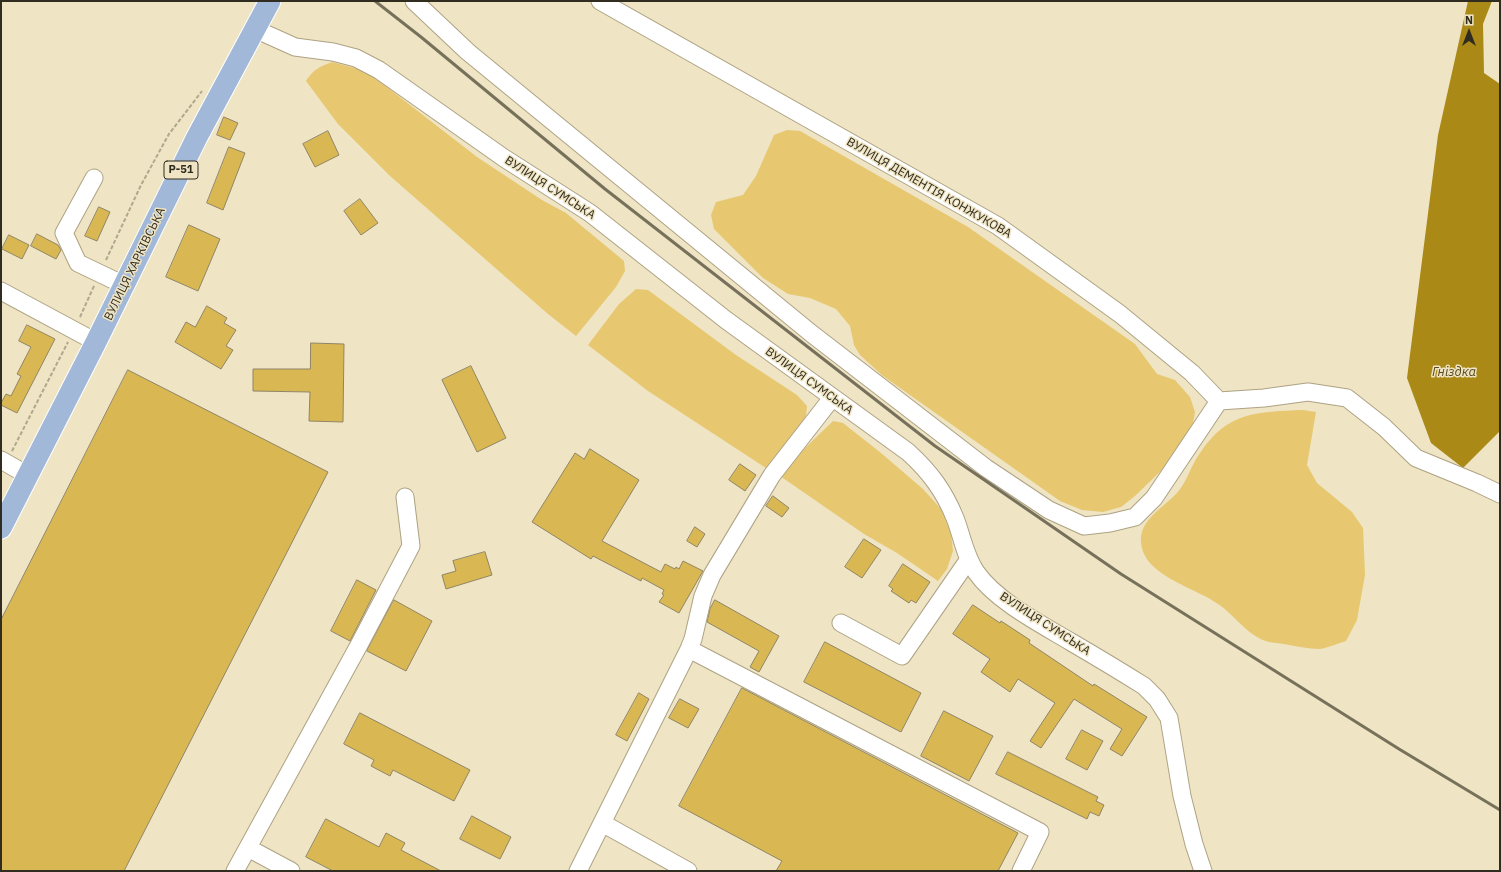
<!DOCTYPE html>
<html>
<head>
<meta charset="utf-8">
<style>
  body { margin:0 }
  #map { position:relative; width:1501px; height:872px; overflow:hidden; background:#efe4c3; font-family:"IBM Plex Sans",sans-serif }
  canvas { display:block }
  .frame { position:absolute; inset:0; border:2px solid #302c1f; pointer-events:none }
  .north { position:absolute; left:1449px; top:12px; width:40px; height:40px; -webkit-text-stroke:3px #efe4c3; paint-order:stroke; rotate:0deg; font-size:11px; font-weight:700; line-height:16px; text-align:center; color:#302c1f }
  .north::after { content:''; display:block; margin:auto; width:14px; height:18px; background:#302c1f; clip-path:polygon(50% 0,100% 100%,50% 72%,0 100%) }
</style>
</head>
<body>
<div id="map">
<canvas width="1501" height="872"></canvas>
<div class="frame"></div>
<div class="north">N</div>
</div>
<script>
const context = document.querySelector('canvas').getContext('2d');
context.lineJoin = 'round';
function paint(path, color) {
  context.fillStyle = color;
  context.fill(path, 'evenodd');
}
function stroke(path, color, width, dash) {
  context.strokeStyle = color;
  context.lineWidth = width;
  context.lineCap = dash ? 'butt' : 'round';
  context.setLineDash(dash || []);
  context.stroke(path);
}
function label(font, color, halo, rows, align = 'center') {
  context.font = font + ' "IBM Plex Sans",sans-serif';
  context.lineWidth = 3;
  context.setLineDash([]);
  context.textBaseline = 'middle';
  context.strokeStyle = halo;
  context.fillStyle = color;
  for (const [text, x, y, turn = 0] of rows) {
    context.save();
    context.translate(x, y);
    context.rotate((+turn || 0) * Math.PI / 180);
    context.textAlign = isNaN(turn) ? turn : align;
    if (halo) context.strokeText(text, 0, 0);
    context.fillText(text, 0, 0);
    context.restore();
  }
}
paint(new Path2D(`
  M 332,62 L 362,70 L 379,81 L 477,157 L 542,200 L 566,213 L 624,261 L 625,271 L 616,287 L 576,336 L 548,314 L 390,176 L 338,124 L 306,81 C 314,69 319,67 332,62 Z
  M 787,130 L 800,131 L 968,227 L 1135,344 L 1157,374 L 1175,380 L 1190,397 L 1195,412 L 1192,429 L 1170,462 L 1135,496 L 1121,507 L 1103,512 L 1082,510 L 1060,501 L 883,376 L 860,355 L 854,345 L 850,326 L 836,309 L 810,298 L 788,294 L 763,278 L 714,229 L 711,215 L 716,202 L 743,195 L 756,176 L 774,135 Z
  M 636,289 L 648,290 L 736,355 L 797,395 L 807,406 L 806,416 L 798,428 L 766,468 L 648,391 L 588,345 L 619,304 Z
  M 1303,410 L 1316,412 L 1307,465 L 1317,483 L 1352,512 L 1363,528 L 1365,575 L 1357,620 L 1346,641 C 1338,643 1328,648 1320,649 C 1308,649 1296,646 1284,644 C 1279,643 1273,643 1269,642 C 1247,636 1236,616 1218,604 C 1195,587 1143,576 1141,542 C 1139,520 1164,507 1177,493 C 1187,482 1191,465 1200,453 C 1228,411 1257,412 1303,410 Z
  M 833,421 L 843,423 L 881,453 L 923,489 L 941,509 L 951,533 L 953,551 L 947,569 L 938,581 L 897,553 L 864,534 L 780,476 L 803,450 Z`), '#e7c871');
paint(new Path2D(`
  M 1468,1 L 1492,1 L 1483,24 L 1484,73 L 1500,84 L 1500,431 L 1463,468 L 1431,443 L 1407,378 L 1438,135 Z`), '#aa8916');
const building = new Path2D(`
  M 224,117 L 238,123 L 230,140 L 217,135 Z
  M 328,131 L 339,155 L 315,167 L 303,144 Z
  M 229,147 L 245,153 L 223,210 L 207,203 Z
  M 360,199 L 378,223 L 361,235 L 344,211 Z
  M 99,207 L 110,212 L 97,241 L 85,236 Z
  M 189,225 L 220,239 L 198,291 L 166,277 Z
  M 37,234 L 58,245 L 61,250 L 56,259 L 31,246 Z
  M 9,235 L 29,245 L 22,259 L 2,249 Z
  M 207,306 L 227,318 L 224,323 L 236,330 L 226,346 L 233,350 L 221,369 L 175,342 L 186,322 L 195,327 Z
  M 27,325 L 55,339 L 17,413 L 1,405 L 1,403 L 6,394 L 11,396 L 21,376 L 17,374 L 31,347 L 19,341 Z
  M 311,343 L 344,344 L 343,422 L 309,421 L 310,392 L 253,391 L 253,369 L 310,369 Z
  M 471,366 L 506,438 L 477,452 L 442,380 Z
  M 128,370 L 328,472 L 124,871 L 1,871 L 1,620 Z
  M 590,449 L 639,480 L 602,541 L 661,572 L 665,564 L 675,569 L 676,567 L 679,569 L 683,561 L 703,571 L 679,613 L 659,602 L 664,595 L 662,594 L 664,590 L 642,578 L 641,581 L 593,556 L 591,559 L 532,522 L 575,453 L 584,459 Z
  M 740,464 L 756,475 L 745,491 L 729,480 Z
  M 773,496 L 789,508 L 782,517 L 766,506 Z
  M 695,527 L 705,534 L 697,547 L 687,541 Z
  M 864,539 L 881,550 L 862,578 L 845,567 Z
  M 485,552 L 492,575 L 446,589 L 442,575 L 456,571 L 453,561 Z
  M 903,564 L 930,582 L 916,603 L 911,600 L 909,603 L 891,591 L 893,589 L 889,586 Z
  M 357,580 L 376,590 L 350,641 L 331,631 Z
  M 394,600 L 432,621 L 406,671 L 367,651 Z
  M 715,600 L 779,636 L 759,672 L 750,667 L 759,651 L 707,622 L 710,609 Z
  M 973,605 L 1000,623 L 1001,621 L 1030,640 L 1029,643 L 1093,686 L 1094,684 L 1147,717 L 1122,756 L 1110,749 L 1122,729 L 1074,699 L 1041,748 L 1030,741 L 1055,703 L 1018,679 L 1010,692 L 981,672 L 990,659 L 953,634 Z
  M 825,642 L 921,693 L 901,732 L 804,682 Z
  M 742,688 L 1018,833 L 998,871 L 776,871 L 782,861 L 679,806 Z
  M 639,693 L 649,699 L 627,741 L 616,735 Z
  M 680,699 L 699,709 L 688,728 L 669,718 Z
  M 944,711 L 993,736 L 969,781 L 921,756 Z
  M 360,713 L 470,770 L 454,801 L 393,770 L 390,776 L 371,766 L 374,760 L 344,744 Z
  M 1082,730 L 1103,741 L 1087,770 L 1066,759 Z
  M 1008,752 L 1098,797 L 1096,801 L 1104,805 L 1099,816 L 1090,812 L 1087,819 L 996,774 Z
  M 472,816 L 511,837 L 500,859 L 460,839 Z
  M 326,819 L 379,847 L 386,833 L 405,843 L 401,850 L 441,871 L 333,871 L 306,857 Z`);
paint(building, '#d9b752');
stroke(building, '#8f8566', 1);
const minor = new Path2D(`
  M 414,1 L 468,52 L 812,334 L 986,468 L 1049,510 L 1084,526 L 1110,523 L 1135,517 L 1154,498 L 1219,401
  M 600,1 L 998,226 L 1120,314 L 1192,373 L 1219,401
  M 255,29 L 295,47 L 333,52 L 356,58 L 379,70 L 504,158 L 590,213 L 726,320 L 908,452 C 930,472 944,491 955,518 C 962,536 965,556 976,572 C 996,601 1041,624 1071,642 C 1095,656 1120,671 1144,686 L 1157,699 L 1169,718 L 1182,796 L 1194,844 L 1203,871
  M 94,178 L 64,233 L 78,263 L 124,285
  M 1,291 L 96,342
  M 1219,401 L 1264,398 L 1308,392 L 1347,398 L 1384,427 L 1416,458 L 1477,483 L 1500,494
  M 1,460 L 29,476
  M 841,623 L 902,656 L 969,559
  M 689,649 L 1040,832 L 1021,871
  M 602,823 L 688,871
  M 248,848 L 291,871
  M 235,871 L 359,645 L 411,546 L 405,497
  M 578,871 L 689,649 L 693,639 L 703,596 L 712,575 L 772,475 L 832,398`);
const major = new Path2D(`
  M 1,528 L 96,342 L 197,137 L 270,1`);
stroke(minor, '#ada283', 19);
stroke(major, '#fff', 23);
stroke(new Path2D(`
  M 106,260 L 141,185 L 169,134 L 202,91
  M 80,317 L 94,286
  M 12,451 L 68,342`), '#b0a78d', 2, [4, 2]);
stroke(minor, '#fff', 17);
stroke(major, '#a1b8d9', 21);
stroke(new Path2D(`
  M 375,1 L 421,37 L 605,189 L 935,446 L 1121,574 L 1399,749 L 1500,810`), '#77715c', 3);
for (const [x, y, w] of [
  [181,170,34]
]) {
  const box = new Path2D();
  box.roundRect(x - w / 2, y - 9, w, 18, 3);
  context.fillStyle = '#efe4c3';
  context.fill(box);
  stroke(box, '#302c1f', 1);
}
label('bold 11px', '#302c1f', null, [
  ["Р-51",181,170]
]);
label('12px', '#302c1f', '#efe4c3', [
  ["ВУЛИЦЯ СУМСЬКА",550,188,33],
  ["ВУЛИЦЯ ДЕМЕНТІЯ КОНЖУКОВА",929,188,30],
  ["ВУЛИЦЯ ХАРКІВСЬКА",135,264,-64],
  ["ВУЛИЦЯ СУМСЬКА",809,381,36],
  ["ВУЛИЦЯ СУМСЬКА",1045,624,33]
]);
label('italic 13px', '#584a20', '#efe4c3', [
  ["Гніздка",1454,372]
]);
</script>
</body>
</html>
